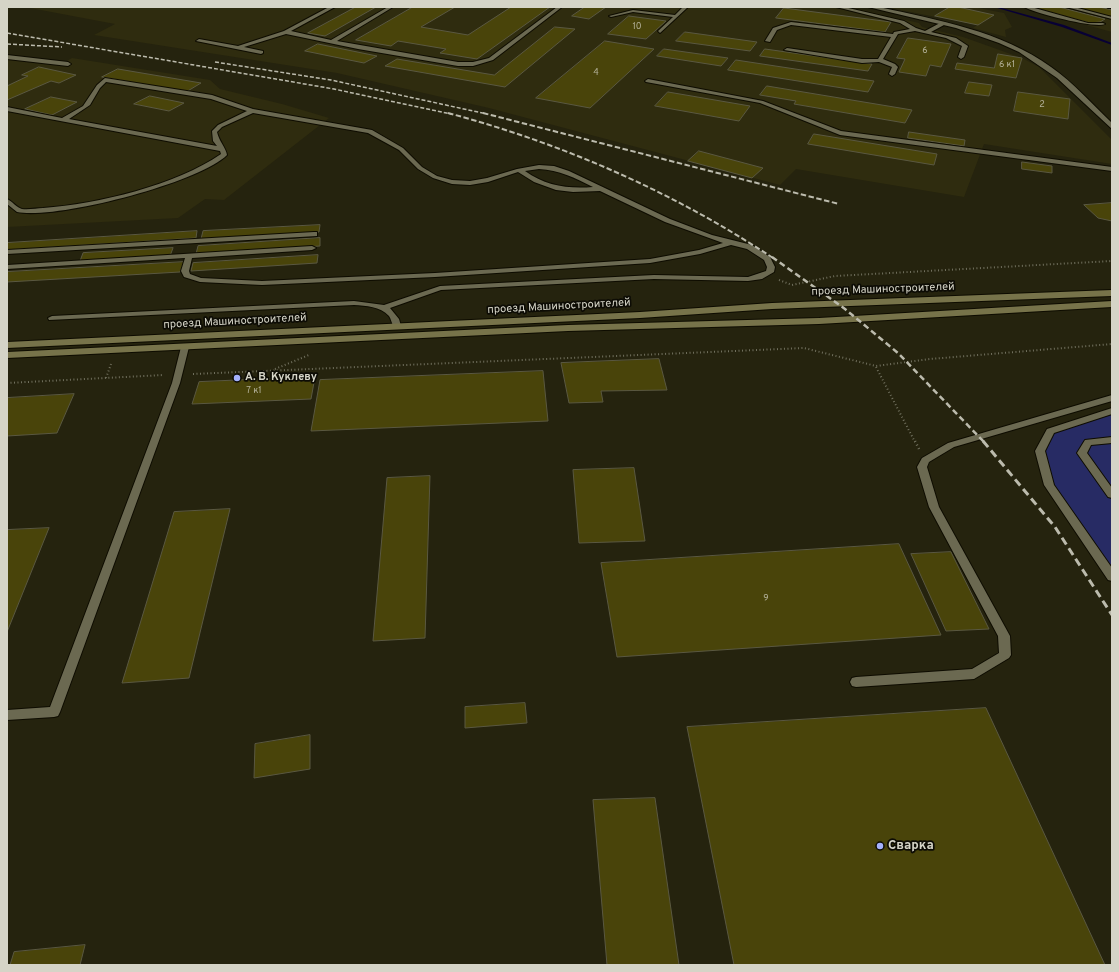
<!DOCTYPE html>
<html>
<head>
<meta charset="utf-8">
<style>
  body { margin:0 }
  #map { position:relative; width:1119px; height:972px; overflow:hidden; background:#25230e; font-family:Overpass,sans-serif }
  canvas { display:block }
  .frame { position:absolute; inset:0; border:8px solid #d5d4c7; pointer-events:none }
</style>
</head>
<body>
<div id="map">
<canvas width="1119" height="972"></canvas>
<div class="frame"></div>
</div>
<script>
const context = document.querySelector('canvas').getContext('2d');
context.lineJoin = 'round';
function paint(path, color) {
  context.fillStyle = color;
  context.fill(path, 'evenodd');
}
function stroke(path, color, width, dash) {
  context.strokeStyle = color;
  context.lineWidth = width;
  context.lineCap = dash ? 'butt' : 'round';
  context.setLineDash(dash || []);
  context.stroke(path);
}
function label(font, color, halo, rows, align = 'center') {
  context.font = font + ' Overpass,sans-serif';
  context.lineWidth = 3.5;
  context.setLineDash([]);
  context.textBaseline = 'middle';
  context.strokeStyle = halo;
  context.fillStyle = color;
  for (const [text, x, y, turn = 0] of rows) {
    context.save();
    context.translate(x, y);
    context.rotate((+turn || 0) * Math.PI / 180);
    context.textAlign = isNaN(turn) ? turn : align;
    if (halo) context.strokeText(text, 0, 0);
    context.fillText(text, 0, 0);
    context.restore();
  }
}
paint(new Path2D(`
  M 25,7 L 850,7 L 919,23 L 922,27 L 963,37 L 1022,58 L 1039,67 L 1112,140 L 1112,164 L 984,144 L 964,197 L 796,169 L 780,185 L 489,108 L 337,73 L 94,35 L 115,24 Z
  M 885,7 L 973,7 L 1004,13 L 1012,27 L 1005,30 L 1006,37 L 973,28 L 977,25 Z
  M 1021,7 L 1112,7 L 1112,32 Z
  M 7,55 L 65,62 L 72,58 L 210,80 L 220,89 L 282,104 L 329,118 L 224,200 L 205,199 L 178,218 L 7,227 Z`), '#2f2c0f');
paint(new Path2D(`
  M 1112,411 L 1112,577 L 1049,485 L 1040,451 L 1050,431 Z`), '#272b64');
paint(new Path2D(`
  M 994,7 L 998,7 L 1064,25 L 1112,43 L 1112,45 L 1062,27 Z`), '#080035');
const building = new Path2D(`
  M 356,7 L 376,7 L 325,36 L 308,33 Z
  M 413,7 L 455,7 L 421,27 L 468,35 L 511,7 L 550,7 L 477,59 L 440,53 L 446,49 L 398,41 L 391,46 L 356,40 Z
  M 585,7 L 606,7 L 589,19 L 572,16 Z
  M 950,7 L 958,7 L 994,15 L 978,25 L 935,16 Z
  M 1031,7 L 1059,7 L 1105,19 L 1100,22 L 1090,23 Z
  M 1074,7 L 1099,7 L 1112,10 L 1112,17 Z
  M 784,8 L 891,22 L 885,32 L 776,18 Z
  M 629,16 L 666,21 L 646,39 L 608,34 Z
  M 555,27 L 575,29 L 505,87 L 385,66 L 397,59 L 494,75 Z
  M 685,32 L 757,42 L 750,51 L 676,41 Z
  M 908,38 L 951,44 L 941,67 L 930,65 L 926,76 L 899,72 L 905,59 L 897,58 Z
  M 605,41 L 654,49 L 590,108 L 536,98 Z
  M 318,44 L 377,56 L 364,63 L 305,51 Z
  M 664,49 L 728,58 L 721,66 L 657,56 Z
  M 765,49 L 872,64 L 868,71 L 760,56 Z
  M 998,54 L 1022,58 L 1016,78 L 955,69 L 957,63 L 994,68 Z
  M 736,60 L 874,81 L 868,92 L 728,70 Z
  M 39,67 L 76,75 L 59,83 L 51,81 L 7,100 L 7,86 L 28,76 L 22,75 Z
  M 118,69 L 201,83 L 186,92 L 102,77 Z
  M 969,82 L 992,85 L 989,96 L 965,93 Z
  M 767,86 L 912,110 L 905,123 L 794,104 L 796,101 L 760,95 Z
  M 668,92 L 750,106 L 739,121 L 655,106 Z
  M 1018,92 L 1070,99 L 1068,119 L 1014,111 Z
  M 150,96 L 184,103 L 169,111 L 134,104 Z
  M 51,97 L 77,102 L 52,115 L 25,109 Z
  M 909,132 L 965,140 L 964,146 L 908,138 Z
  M 814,134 L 937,154 L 934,165 L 808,144 Z
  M 699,151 L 763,168 L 752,178 L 688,161 Z
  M 1022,162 L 1052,166 L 1052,173 L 1022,169 Z
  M 1112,203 L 1112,221 L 1098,218 L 1084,205 Z
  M 320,225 L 319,232 L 201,239 L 203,231 Z
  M 197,231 L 196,238 L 7,250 L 7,243 Z
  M 320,238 L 320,246 L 196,254 L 198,246 Z
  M 173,248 L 170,256 L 80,261 L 83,253 Z
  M 318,255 L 317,263 L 191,271 L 193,263 Z
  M 184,262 L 180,272 L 7,282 L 7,272 Z
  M 659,359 L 667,390 L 601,391 L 603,402 L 569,403 L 561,363 Z
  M 543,371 L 548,421 L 311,431 L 320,380 Z
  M 315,377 L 311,399 L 192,404 L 199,382 Z
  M 74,394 L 57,433 L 7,436 L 7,398 Z
  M 634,468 L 645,541 L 579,543 L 573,470 Z
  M 430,476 L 425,638 L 373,641 L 387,478 Z
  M 230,509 L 189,678 L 122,683 L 174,512 Z
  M 49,528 L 7,632 L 7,530 Z
  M 899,544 L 941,635 L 617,657 L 601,563 Z
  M 951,552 L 989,629 L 946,631 L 911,554 Z
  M 525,703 L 527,723 L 465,728 L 465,707 Z
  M 986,708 L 1105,965 L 734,965 L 687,727 Z
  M 310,735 L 310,769 L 254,778 L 255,744 Z
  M 655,798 L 679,965 L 607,965 L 593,800 Z
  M 85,945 L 80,965 L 10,965 L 14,952 Z`);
paint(building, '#49440a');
stroke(building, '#5a5841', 1);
const service = new Path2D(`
  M 329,7 L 335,7 L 291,31 L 331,40 L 388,7 L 393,7 L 337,41 L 458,62 L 473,62 L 489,58 L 557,7 L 562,7 L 493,60 L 473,66 L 458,66 L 358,49 L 286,34 L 244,47 L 263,51 L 263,53 L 261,54 L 196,41 L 199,39 L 238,46 L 284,31 Z
  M 683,7 L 688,7 L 660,33 L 658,31 L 673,17 L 633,12 L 611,17 L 609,16 L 633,10 L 675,15 Z
  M 836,7 L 844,7 L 904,21 L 916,28 L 925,31 L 940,23 L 944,23 L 944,25 L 931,32 L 956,38 L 968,46 L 964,57 L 961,59 L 958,57 L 962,46 L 946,38 L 915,31 L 898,34 L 883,59 L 895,64 L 898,67 L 895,74 L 892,76 L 889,74 L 892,67 L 879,62 L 862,63 L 784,50 L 787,48 L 862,59 L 878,59 L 891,37 L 791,25 L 777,30 L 770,42 L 765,41 L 773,28 L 791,22 L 893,34 L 894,32 L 910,29 L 900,23 Z
  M 1024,7 L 1031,7 L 1088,23 L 1103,23 L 1105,24 C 1096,29 1034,13 1024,7 Z
  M 1066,7 L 1074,7 L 1112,17 L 1112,19 Z
  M 1108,7 L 1112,7 L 1112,8 L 1108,8 Z
  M 7,55 L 68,62 L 71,64 L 68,66 L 7,59 Z
  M 105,78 L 212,95 L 253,109 L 372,130 L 403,148 L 422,167 L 437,176 L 452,180 L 470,181 L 487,178 L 517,169 L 539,165 L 554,166 L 569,171 L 670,219 L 712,235 L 752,245 L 770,257 L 775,267 L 774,272 L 762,279 L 748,281 L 654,279 L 441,290 L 390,308 L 399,319 L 401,326 L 397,328 L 394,328 C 392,324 391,319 389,316 C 380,306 366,306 354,305 L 49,320 L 48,318 L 52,316 L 354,301 L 384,305 L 440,286 L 654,275 L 748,277 L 766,271 L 767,267 L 764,260 L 747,249 L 731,245 L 700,254 L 650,263 L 435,277 L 262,285 L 200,282 L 184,277 L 181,271 L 185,258 L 7,269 L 7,265 L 312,246 L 316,248 L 312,250 L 192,258 L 189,271 L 190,274 L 201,278 L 262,281 L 435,273 L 650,259 L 699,250 L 723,243 L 665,222 L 600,191 L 573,192 L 556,190 L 534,182 L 518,172 L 488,182 L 470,185 L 452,184 L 433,178 L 418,169 L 399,150 L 368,133 L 253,113 L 222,127 L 217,132 C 219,141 226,148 227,155 C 199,183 56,220 17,212 L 7,204 L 7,199 C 12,201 17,208 22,209 C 29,210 37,208 43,208 C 98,204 176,185 221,154 L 220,151 L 7,111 L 7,107 L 62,118 L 83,106 L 97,85 ZM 106,82 L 211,99 L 247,111 L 218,125 L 212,131 L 213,141 L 217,146 L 69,119 L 90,105 L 100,88 ZM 539,169 C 559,170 575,178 593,187 C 568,189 546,186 525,171 Z
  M 648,79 L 763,101 L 841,131 L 1112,167 L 1112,171 L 840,135 L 760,103 L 646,82 L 645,81 Z
  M 314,232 L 317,232 L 317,236 L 7,254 L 7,250 Z
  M 185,344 L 189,347 L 180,383 L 60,712 L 58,716 L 54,717 L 7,720 L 7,710 L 50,707 L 172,383 L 181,347 Z
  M 1112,395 L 1112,401 L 954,447 L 929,462 L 927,467 L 939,507 L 1010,636 L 1011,655 L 1009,658 L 974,679 L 856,687 L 852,686 L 850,682 L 852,678 L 856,677 L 972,669 L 999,653 L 998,636 L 929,507 L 917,467 L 922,458 L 948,443 Z
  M 1112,408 L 1112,414 L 1054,433 L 1045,451 L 1054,485 L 1112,568 L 1112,581 L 1108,580 L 1044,485 L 1035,451 L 1047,429 Z
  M 1112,437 L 1112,443 L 1091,445 L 1087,453 L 1112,488 L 1112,498 L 1108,497 L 1077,453 L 1085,440 Z`);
const tertiary = new Path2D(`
  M 868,7 L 879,7 C 938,20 1001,31 1051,67 C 1074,83 1092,104 1112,123 L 1112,129 L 1057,78 L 1019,52 L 999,43 L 956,28 Z`);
const secondary = new Path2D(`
  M 1112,290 L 1112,296 L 772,309 L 640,318 L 7,348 L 7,342 L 640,312 L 772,303 Z
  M 1112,301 L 1112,307 L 819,324 L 568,331 L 7,358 L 7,352 L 568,325 L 819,318 Z`);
stroke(service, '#0e0c00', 2);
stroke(tertiary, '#0e0c00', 2);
stroke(secondary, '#0e0c00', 2);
stroke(new Path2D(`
  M 779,280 L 792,285 L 835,276 L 1112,261
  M 876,367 L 915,442
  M 275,369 L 309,355
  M 193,374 L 804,348 L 876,366 L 930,359 L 1112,344
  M 106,378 L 111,364
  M 7,383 L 164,375`), '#71705e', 2, [1, 2.5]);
stroke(new Path2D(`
  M 915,441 L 919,449`), '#71705e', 2.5, [1, 3]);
paint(service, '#6b6951');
paint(tertiary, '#6b6951');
paint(secondary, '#77734a');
stroke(new Path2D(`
  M 7,33 L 334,89 L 451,114
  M 7,44 L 62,47
  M 215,62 L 331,80 L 487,114`), '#bcbbad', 1.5, [4, 2]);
stroke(new Path2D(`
  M 448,113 C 564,144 673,192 773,258
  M 483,113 L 839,204`), '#bcbbad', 2, [5.5, 2.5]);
stroke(new Path2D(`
  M 772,257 L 845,309 L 898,353 L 984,442`), '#bcbbad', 2.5, [6, 3.5]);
stroke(new Path2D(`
  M 983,441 L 1055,527 L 1112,615`), '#bcbbad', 3, [8, 4.5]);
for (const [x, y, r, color] of [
  [237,378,4,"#a4b1fc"],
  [880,846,4,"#a4b1fc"]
]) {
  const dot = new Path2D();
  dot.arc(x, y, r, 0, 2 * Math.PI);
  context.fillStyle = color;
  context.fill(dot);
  stroke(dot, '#0d0c05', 1.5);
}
label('9px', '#b2b098', null, [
  ["10",637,27],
  ["6",925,51],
  ["6 к1",1007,65],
  ["4",596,73],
  ["2",1042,105],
  ["7 к1",254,391],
  ["9",766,599]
]);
label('11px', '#d5d4c7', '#0d0c05', [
  ["проезд Машиностроителей",883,290,-2],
  ["проезд Машиностроителей",559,307,-3],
  ["проезд Машиностроителей",235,322,-3]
]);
label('bold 11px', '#d5d4c7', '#0d0c05', [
  ["А. В. Куклеву",245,378]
], 'left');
label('bold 13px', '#d5d4c7', '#0d0c05', [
  ["Сварка",888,846]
], 'left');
</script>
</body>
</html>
